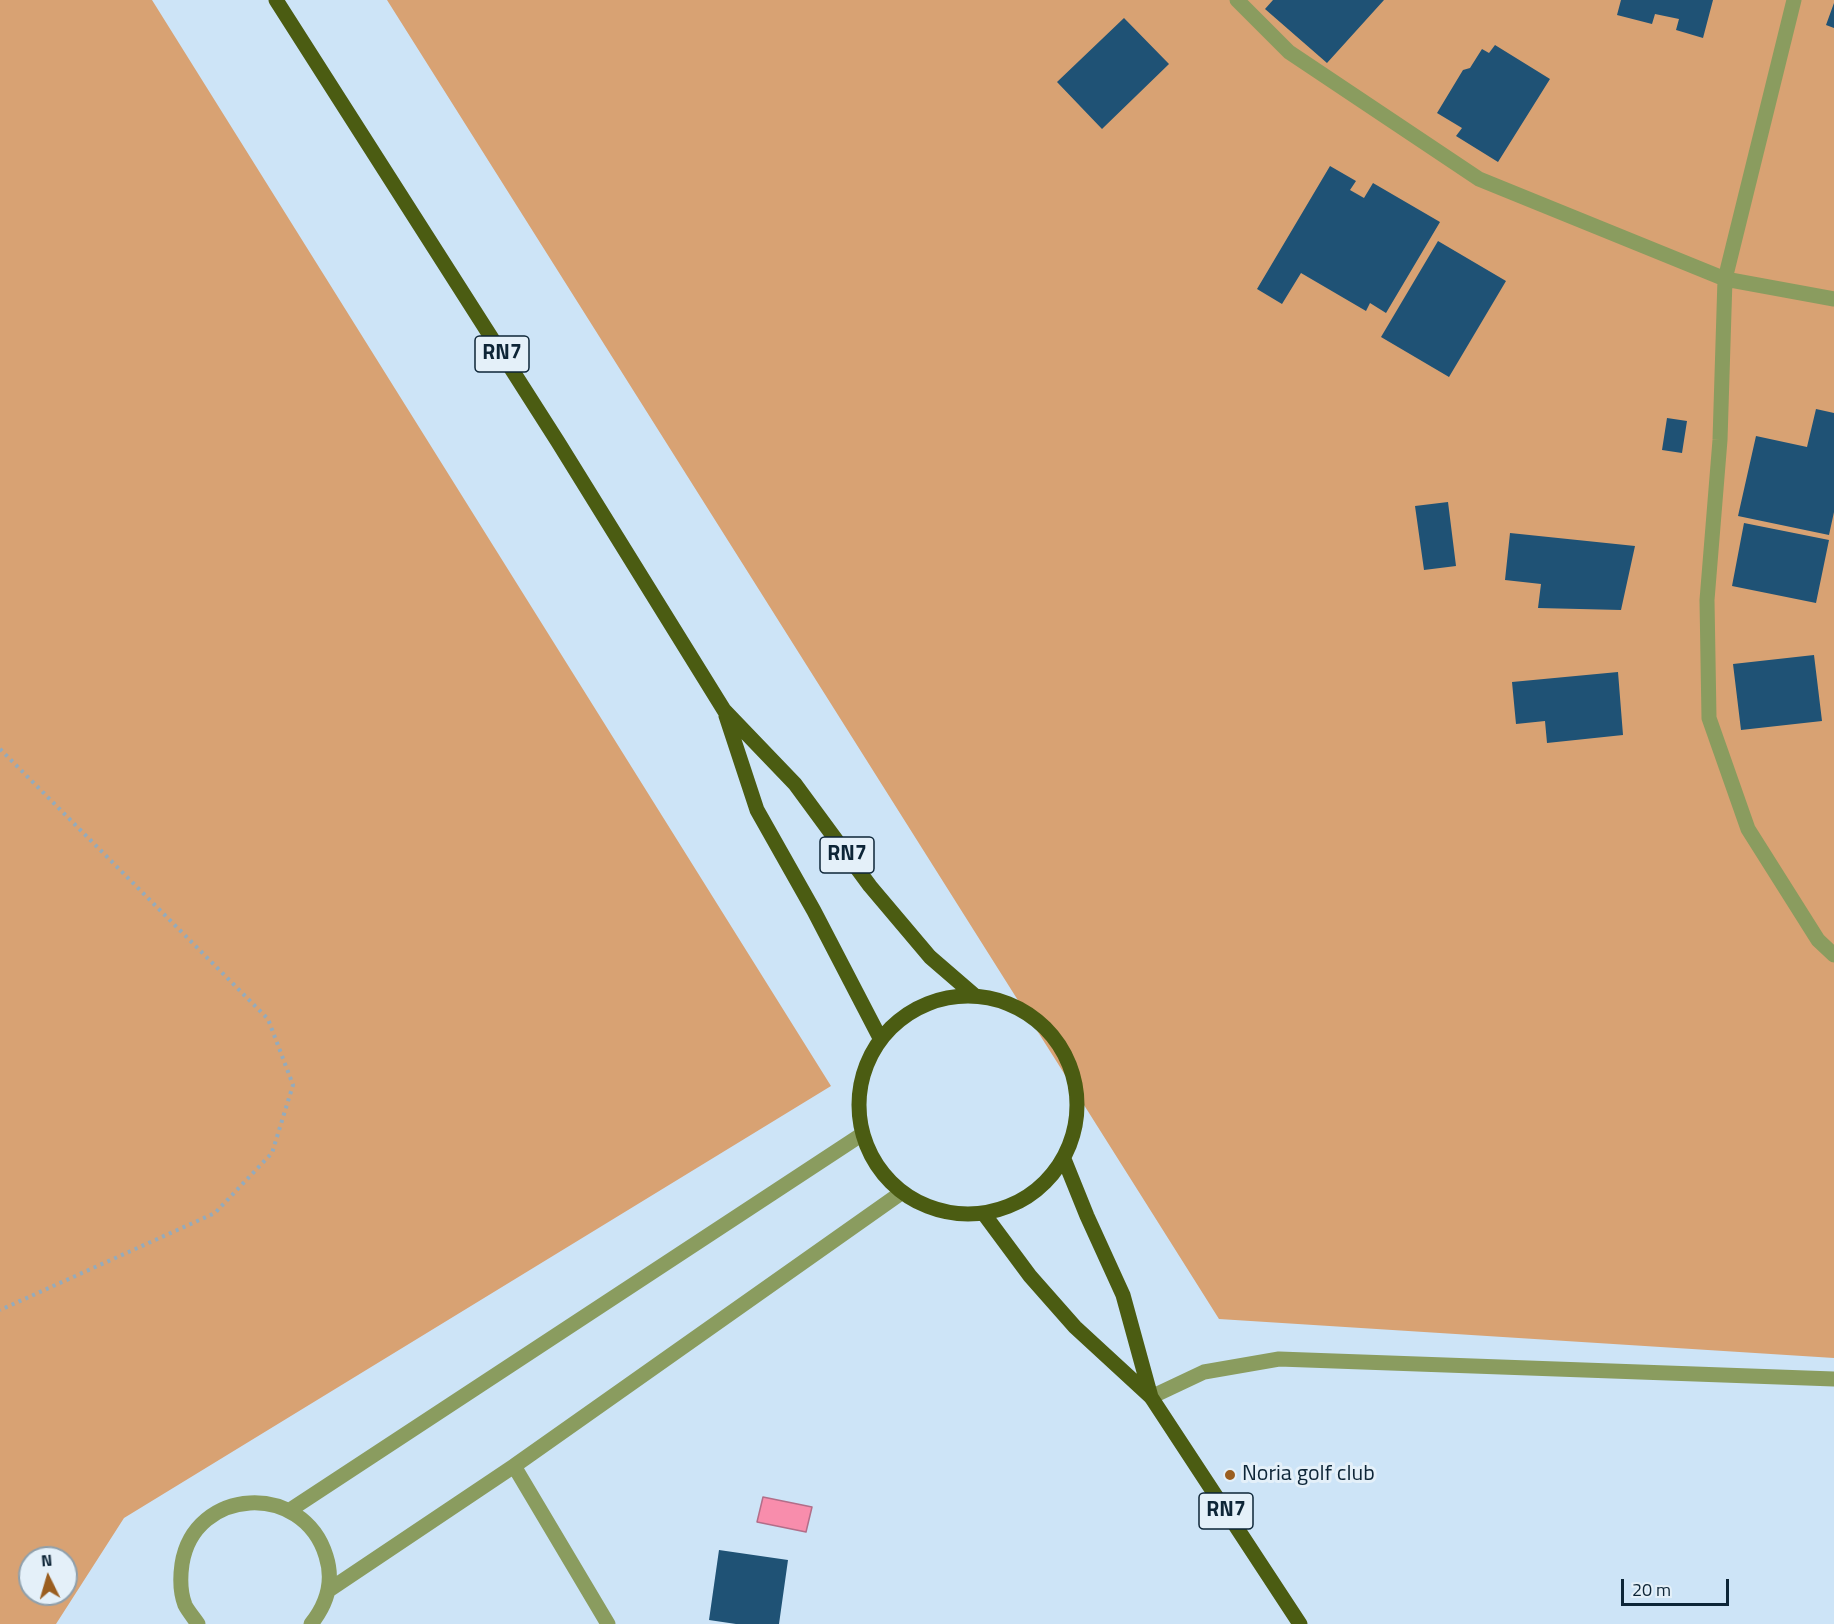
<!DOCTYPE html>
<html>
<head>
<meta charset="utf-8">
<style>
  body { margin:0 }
  #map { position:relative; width:1834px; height:1624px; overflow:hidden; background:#cde4f7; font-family:"Titillium Web",sans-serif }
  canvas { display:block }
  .north { position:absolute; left:18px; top:1546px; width:60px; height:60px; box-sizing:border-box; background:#e4f0f9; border:2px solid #8e9fab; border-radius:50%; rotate:355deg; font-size:16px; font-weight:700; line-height:24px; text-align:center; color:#0d2537 }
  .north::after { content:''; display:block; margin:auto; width:21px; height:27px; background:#9a5e20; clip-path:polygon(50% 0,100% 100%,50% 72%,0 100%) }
  .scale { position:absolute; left:1621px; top:1579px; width:108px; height:27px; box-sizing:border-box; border:3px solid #0d2537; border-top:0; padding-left:8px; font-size:18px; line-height:21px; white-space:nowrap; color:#0d2537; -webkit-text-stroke:4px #e4f0f9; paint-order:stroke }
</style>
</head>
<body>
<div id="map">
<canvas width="1834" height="1624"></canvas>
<div class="north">N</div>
<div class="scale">20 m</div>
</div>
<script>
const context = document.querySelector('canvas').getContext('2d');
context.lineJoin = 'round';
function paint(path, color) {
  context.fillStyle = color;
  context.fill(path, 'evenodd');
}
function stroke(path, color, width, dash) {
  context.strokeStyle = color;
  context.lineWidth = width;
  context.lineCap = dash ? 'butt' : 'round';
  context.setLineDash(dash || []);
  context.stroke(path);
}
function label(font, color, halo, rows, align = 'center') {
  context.font = font + ' "Titillium Web",sans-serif';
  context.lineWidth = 6;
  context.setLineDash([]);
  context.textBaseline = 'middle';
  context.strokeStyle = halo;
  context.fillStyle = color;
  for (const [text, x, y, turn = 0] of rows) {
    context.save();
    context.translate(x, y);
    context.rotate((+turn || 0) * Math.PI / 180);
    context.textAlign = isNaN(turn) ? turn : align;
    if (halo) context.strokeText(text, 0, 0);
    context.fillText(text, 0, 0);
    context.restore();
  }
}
paint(new Path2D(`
  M 0,0 L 152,0 L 831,1086 L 124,1518 L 56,1624 L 0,1624 ZM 30,1558 L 66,1558 L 66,1594 L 30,1594 Z
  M 387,0 L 1834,0 L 1834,1358 L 1219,1319 Z`), '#d8a273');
const water = new Path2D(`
  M 763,1497 L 812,1507 L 806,1532 L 757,1522 Z`);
paint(water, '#f88dac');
stroke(water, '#b26e89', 1.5);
paint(new Path2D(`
  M 1273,0 L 1384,0 L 1327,63 L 1265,9 Z
  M 1621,0 L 1713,0 L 1703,38 L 1676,30 L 1679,19 L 1655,14 L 1652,24 L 1617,15 Z
  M 1834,3 L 1834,28 L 1826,25 Z
  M 1124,18 L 1169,64 L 1102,129 L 1057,82 Z
  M 1495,45 L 1550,79 L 1498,162 L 1456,136 L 1462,128 L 1437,113 L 1463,70 L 1470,68 L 1482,49 L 1489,53 Z
  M 1330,166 L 1356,181 L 1350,190 L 1364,198 L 1373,183 L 1440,222 L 1386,313 L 1370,303 L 1366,311 L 1301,273 L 1282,304 L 1257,289 Z
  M 1438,241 L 1506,281 L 1449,377 L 1381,337 Z
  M 1816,409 L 1834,413 L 1834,512 L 1829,535 L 1738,516 L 1756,436 L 1807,447 Z
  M 1667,418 L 1687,421 L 1682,453 L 1662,450 Z
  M 1448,502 L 1456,566 L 1424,570 L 1415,506 Z
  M 1744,523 L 1829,540 L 1816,603 L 1732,586 Z
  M 1510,533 L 1635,546 L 1621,610 L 1538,608 L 1541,584 L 1505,580 Z
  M 1814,655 L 1822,721 L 1741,730 L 1733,664 Z
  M 1618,672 L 1623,735 L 1547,743 L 1545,721 L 1516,724 L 1512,682 Z
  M 719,1550 L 788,1560 L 779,1624 L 736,1624 L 709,1620 Z`), '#1f5275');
stroke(new Path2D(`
  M 0,749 L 268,1019 L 293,1085 L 272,1153 L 215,1213 L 0,1310`), '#93abbd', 4, [3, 4.5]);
stroke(new Path2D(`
  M 1237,0 L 1289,52 L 1479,179 L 1725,279 L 1834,299
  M 1794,0 L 1725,279 L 1720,440 L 1707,600 L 1709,718 L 1748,829 L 1818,940 L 1834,955
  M 1151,1397 L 1204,1372 L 1279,1359 L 1834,1379
  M 514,1466 L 608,1624
  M 290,1510 L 861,1135
  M 329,1590 L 514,1466 L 901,1193
  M 198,1624 C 194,1618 188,1611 185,1605 C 180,1592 180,1578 182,1564 C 194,1487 303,1481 326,1556 C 334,1581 327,1604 311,1624`), '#8a9c5f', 15);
stroke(new Path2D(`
  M 276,0 L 558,442 L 724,710 L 795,784 L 870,886 L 930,957 L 974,995
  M 726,716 L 757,810 L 814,911 L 880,1038
  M859 1105a109 109 0 1 1 218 0a109 109 0 1 1-218 0Z
  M 1064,1159 L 1087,1216 L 1123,1295 L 1151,1397
  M 984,1214 L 1030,1276 L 1075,1327 L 1151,1397 L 1300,1624`), '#4b5c12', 15);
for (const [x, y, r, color] of [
  [1230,1475,6,"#9a5e20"]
]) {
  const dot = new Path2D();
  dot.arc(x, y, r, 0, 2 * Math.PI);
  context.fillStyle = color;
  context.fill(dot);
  stroke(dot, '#e4f0f9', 2);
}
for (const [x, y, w] of [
  [502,354,54],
  [847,855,54],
  [1226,1511,54]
]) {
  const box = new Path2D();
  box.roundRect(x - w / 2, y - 18, w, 36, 4.5);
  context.fillStyle = '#e4f0f9';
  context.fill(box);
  stroke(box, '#0d2537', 1.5);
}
label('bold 21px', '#0d2537', null, [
  ["RN7",502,354],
  ["RN7",847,855],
  ["RN7",1226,1511]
]);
label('22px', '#0d2537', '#e4f0f9', [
  ["Noria golf club",1242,1475]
], 'left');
</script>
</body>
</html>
